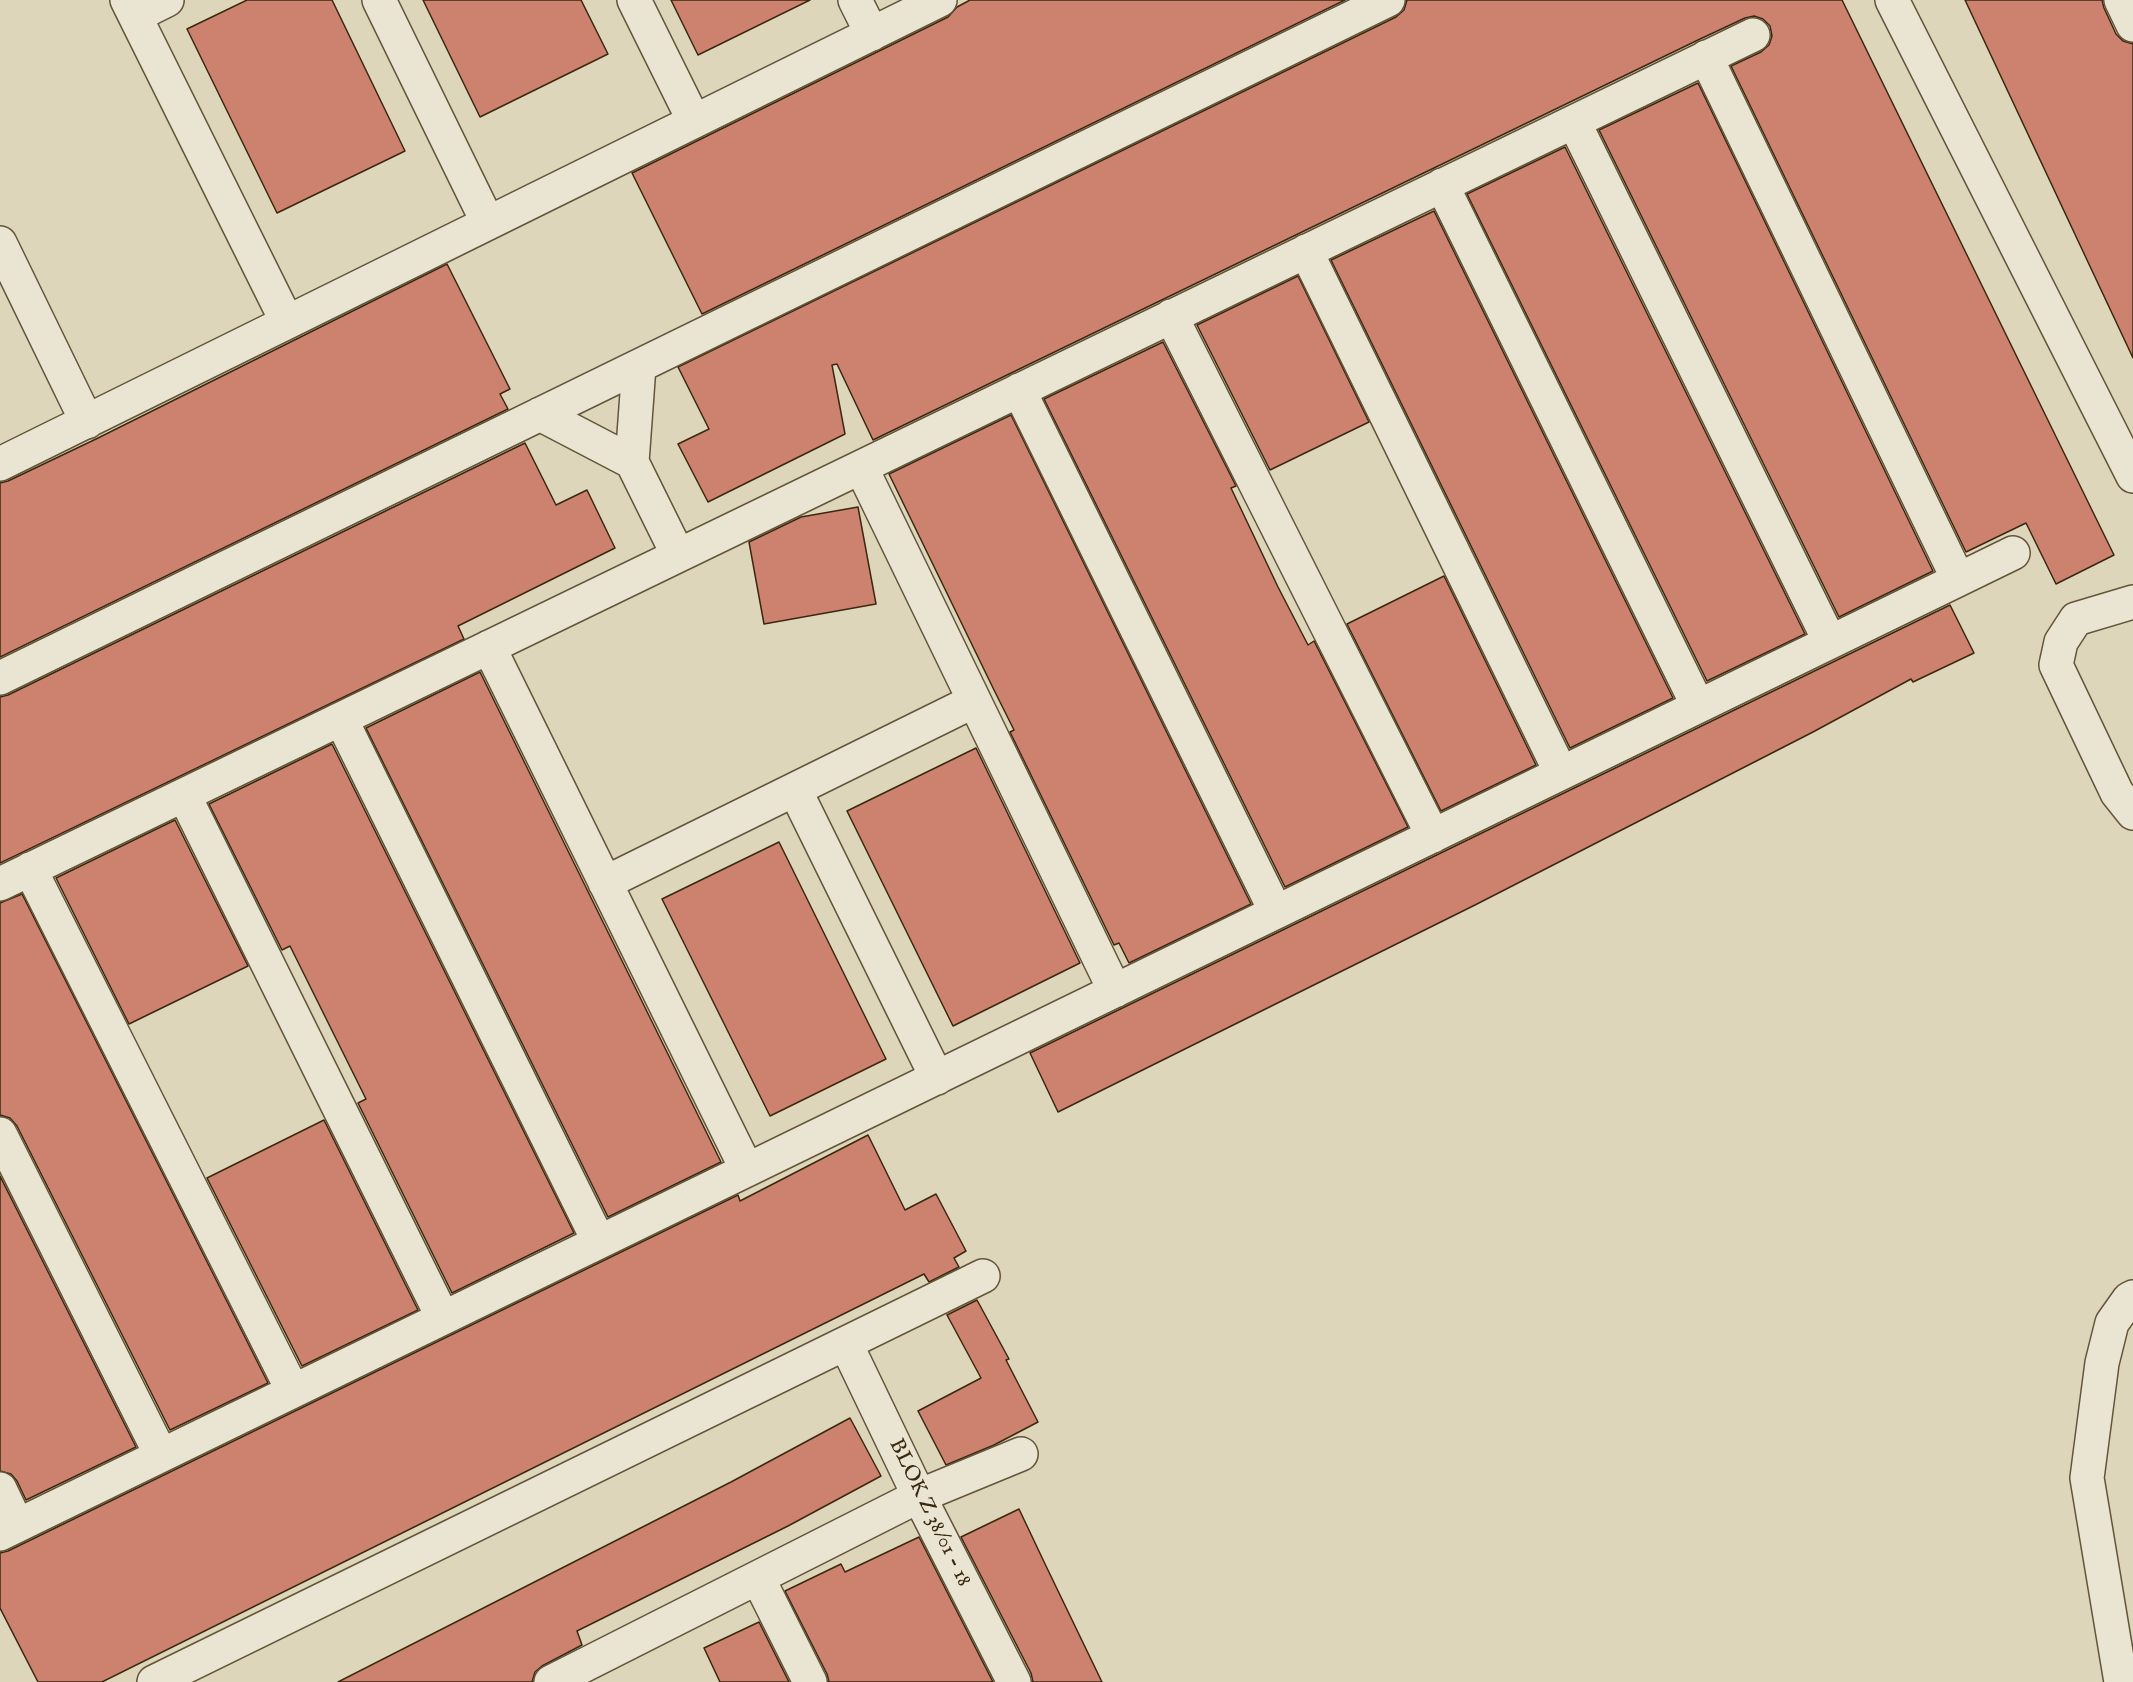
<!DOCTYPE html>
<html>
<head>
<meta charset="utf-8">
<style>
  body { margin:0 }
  canvas { display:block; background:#ded6ba }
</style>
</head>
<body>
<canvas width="2133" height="1682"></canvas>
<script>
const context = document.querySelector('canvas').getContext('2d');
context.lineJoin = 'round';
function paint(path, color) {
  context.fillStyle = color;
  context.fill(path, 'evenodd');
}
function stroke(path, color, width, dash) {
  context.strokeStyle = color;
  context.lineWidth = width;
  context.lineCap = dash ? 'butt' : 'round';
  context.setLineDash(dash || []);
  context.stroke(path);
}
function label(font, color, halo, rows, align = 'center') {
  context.font = font + ' "IM FELL English",serif';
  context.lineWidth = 5;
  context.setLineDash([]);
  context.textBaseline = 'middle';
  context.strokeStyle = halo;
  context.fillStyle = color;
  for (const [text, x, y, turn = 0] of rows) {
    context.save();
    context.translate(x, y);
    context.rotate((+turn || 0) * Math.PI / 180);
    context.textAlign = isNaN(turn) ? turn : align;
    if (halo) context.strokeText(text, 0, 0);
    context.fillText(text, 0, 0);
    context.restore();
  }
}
const building = new Path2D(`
  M 247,0 L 332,0 L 405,151 L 277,213 L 187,29 Z
  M 423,0 L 581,0 L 608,54 L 480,117 Z
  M 671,0 L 810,0 L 698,55 Z
  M 970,0 L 1345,0 L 702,314 L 632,173 L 948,17 L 957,7 Z
  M 1407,0 L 1842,0 L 2114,555 L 2056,584 L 2026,523 L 1966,552 L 1731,66 L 1761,52 L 1769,45 L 1772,36 L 1770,26 L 1763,19 L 1754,16 L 1745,18 L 1698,40 L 873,440 L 837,364 L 832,365 L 845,434 L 708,502 L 678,444 L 709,429 L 678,367 L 1396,17 L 1404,10 Z
  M 1965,0 L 2102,0 L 2104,8 L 2116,34 L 2123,41 L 2133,44 L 2133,358 Z
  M 1698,83 L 1933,571 L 1839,617 L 1599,130 Z
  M 1565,147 L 1805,634 L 1707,681 L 1467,194 Z
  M 1434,211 L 1673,698 L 1570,748 L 1331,260 Z
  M 447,264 L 510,389 L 500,394 L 508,409 L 0,657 L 0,483 L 8,481 L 96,439 Z
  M 1298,276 L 1369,422 L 1270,470 L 1197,325 Z
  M 1163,342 L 1236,486 L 1231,488 L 1278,587 L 1308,645 L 1314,641 L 1408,827 L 1285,887 L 1044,399 Z
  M 1011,415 L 1251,904 L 1129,963 L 1119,943 L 1114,945 L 1010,732 L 1014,730 L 994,690 L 889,474 Z
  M 525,443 L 556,505 L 587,490 L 615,548 L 458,626 L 464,639 L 0,863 L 0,697 L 8,695 Z
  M 858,507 L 876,604 L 764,624 L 749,542 L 801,517 Z
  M 1444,576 L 1536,765 L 1441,811 L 1347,624 Z
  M 1950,605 L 1974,653 L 1913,682 L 1911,679 L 1813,732 L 1475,905 L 1058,1112 L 1030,1053 Z
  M 480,672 L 721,1162 L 608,1217 L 366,728 Z
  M 332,744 L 574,1233 L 452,1293 L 358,1103 L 366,1099 L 290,946 L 282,950 L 209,804 Z
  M 976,748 L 1080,963 L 953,1026 L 847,811 Z
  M 175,820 L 248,966 L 129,1024 L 56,878 Z
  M 779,842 L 886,1059 L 770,1116 L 662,899 Z
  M 22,894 L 268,1383 L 170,1430 L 17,1126 L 10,1118 L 0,1115 L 0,903 Z
  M 324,1120 L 418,1310 L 302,1366 L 207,1178 Z
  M 868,1135 L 905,1210 L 936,1194 L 966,1251 L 954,1258 L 959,1267 L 929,1282 L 924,1274 L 102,1682 L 38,1682 L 0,1608 L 0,1553 L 8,1551 L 738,1195 L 740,1201 Z
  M 0,1176 L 136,1447 L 26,1500 L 17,1481 L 11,1474 L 0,1471 Z
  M 977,1300 L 1009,1359 L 1006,1360 L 1038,1422 L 994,1445 L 946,1465 L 918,1411 L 981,1378 L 947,1315 Z
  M 850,1418 L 881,1476 L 788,1526 L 577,1631 L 582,1645 L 542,1666 L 535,1672 L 532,1682 L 338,1682 L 731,1482 Z
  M 1019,1509 L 1046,1566 L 1102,1682 L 1033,1682 L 1031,1673 L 961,1537 Z
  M 919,1537 L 993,1682 L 829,1682 L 827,1674 L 785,1591 L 841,1564 L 845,1572 Z
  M 759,1622 L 789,1682 L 720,1682 L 704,1648 Z`);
paint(building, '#cd826f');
stroke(building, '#3a280f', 1.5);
const street = new Path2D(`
  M 127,0 L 287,322
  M 379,0 L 488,223
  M 634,0 L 694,121
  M 855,0 L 872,34
  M 1892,0 L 2133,476
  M 2121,0 L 2133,25
  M 135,16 L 167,0
  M 1706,57 L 1958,579
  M 1574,122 L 1830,642
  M 1442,185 L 1698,706
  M 0,243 L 87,422
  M 1306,251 L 1561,773
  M 1171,316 L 1433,836
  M 639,366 L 632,462 L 678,555
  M 1019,390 L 1276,912
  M 540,414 L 632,462
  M 0,464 L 940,0
  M 861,467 L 1115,991
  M 2133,602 L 2076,619 L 2061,642 L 2056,665 L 2117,793 L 2133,813
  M 489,647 L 747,1170
  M 0,678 L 1388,0
  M 341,719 L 599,1242
  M 795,790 L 937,1078
  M 184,795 L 443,1318
  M 30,869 L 293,1391
  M 605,883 L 974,701
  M 0,884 L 1753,35
  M 0,1134 L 161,1455
  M 846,1344 L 919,1496 L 1014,1682
  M 0,1489 L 17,1525
  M 0,1534 L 2013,553
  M 758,1578 L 810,1682
  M 154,1682 L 983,1276
  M 551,1682 L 919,1496 L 1021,1454
  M 2121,1682 L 2087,1478 L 2102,1363 L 2112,1323 L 2129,1299 L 2133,1297`);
stroke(street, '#63543a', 36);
stroke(street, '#eae4d2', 33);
label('21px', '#3a280f', '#eae4d2', [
  ["BLOK Z 38/01 - 18",929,1513,64]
]);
</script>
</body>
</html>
